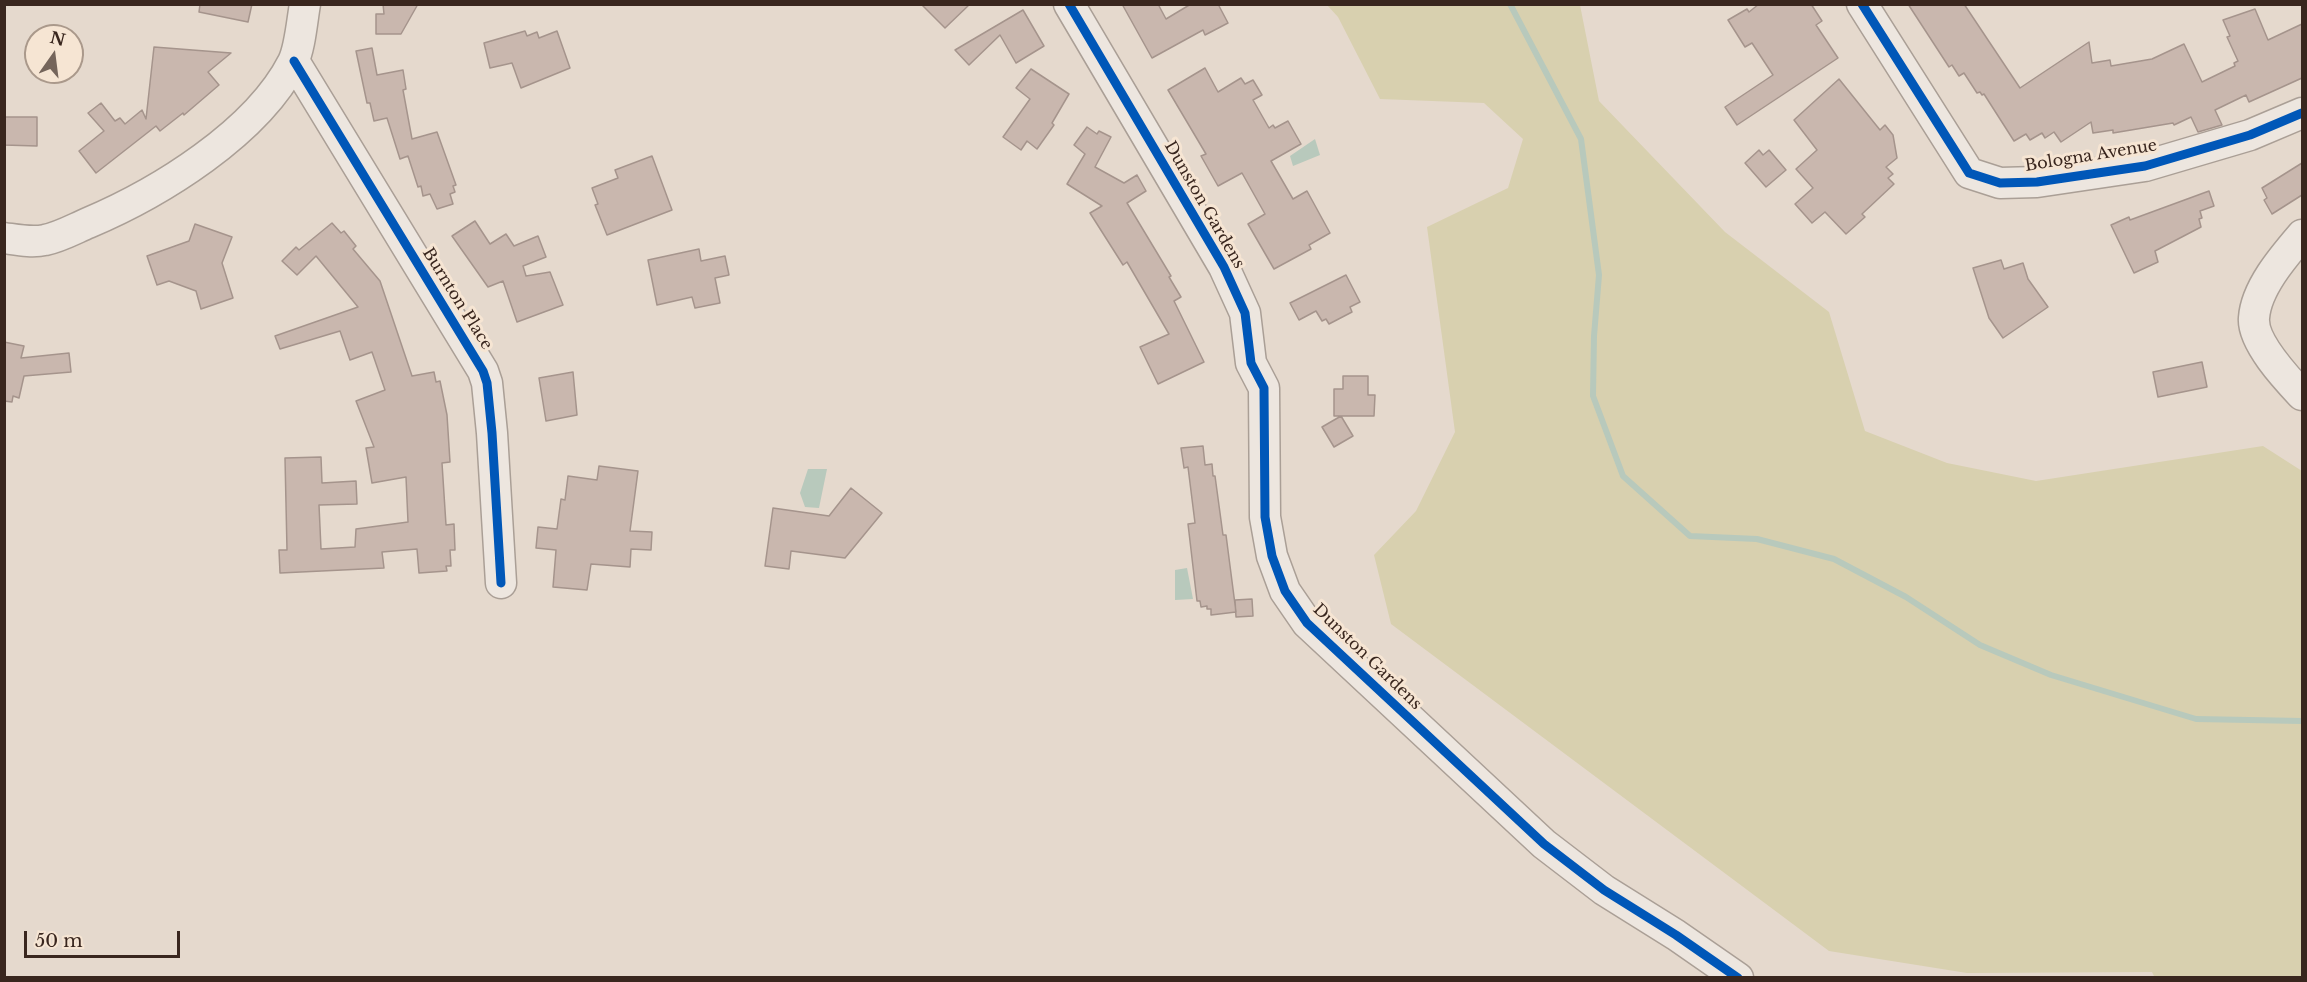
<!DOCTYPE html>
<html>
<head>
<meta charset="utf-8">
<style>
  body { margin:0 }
  #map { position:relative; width:2307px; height:982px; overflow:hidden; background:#e5d9cd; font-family:"Libre Baskerville",serif }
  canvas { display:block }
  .frame { position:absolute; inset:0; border:6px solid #39261e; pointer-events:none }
  .north { position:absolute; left:24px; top:24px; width:60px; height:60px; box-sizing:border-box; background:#f6e5d3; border:2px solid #aa998b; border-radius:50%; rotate:14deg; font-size:16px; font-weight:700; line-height:24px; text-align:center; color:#39261e }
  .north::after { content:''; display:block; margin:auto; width:21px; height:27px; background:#75655b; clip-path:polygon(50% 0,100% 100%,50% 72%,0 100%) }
  .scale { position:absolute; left:24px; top:931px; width:156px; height:27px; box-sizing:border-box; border:3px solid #39261e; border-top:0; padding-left:8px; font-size:18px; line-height:21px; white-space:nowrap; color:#39261e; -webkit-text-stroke:4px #f6e5d3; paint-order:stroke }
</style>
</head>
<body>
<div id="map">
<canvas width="2307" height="982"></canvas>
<div class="frame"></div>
<div class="north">N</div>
<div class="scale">50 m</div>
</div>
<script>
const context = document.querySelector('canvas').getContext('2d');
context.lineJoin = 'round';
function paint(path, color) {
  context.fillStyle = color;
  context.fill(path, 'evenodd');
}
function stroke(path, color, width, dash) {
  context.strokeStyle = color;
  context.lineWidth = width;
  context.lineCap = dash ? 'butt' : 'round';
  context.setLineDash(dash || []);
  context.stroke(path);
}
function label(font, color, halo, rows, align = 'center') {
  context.font = font + ' "Libre Baskerville",serif';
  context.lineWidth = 6;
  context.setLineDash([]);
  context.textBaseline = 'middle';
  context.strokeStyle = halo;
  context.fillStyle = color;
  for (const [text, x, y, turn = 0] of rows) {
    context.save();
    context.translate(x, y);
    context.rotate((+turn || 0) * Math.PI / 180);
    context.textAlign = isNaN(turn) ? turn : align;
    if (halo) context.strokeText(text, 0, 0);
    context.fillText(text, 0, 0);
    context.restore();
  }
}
paint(new Path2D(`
  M 1327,5 L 1580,5 L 1599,101 L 1725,232 L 1829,312 L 1865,431 L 1947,463 L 2036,481 L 2263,446 L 2302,471 L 2302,977 L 2155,978 L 2152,972 L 1967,973 L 1829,951 L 1391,624 L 1374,555 L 1416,511 L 1455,432 L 1427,227 L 1508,188 L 1523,139 L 1484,103 L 1380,99 L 1338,17 Z`), '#d8d0af');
paint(new Path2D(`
  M 1315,139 L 1320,155 L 1293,166 L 1290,156 Z
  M 808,469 L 827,469 L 819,508 L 805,507 L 800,493 Z
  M 1187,568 L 1193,599 L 1175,600 L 1175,570 Z`), '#b8c9bc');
stroke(new Path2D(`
  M 1510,4 L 1581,139 L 1599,275 L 1594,336 L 1593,396 L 1623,476 L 1690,536 L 1757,539 L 1834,559 L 1906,597 L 1980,645 L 2051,675 L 2196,719 L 2302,721`), '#b8c9bc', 6);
const building = new Path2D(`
  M 200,4 L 252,4 L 248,22 L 199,12 Z
  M 383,4 L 418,4 L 401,34 L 376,34 L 376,14 L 384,14 Z
  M 921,4 L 970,4 L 945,28 Z
  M 1122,4 L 1158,4 L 1166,19 L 1191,4 L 1218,4 L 1228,23 L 1205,35 L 1203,30 L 1152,58 Z
  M 1759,4 L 1811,4 L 1822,21 L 1816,25 L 1838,58 L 1737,125 L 1725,107 L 1773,75 L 1752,43 L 1745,47 L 1728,20 L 1747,9 L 1749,12 Z
  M 1908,4 L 1964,4 L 2020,88 L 2089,42 L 2092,63 L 2110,60 L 2111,66 L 2152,59 L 2184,44 L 2202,82 L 2235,66 L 2234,63 L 2238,61 L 2227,37 L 2230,36 L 2223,20 L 2255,9 L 2268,40 L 2302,24 L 2302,78 L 2249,102 L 2246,95 L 2215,110 L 2222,125 L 2198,132 L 2191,117 L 2174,125 L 2173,123 L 2113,133 L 2113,130 L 2093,133 L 2091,122 L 2061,142 L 2054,132 L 2045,138 L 2042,133 L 2030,140 L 2026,134 L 2014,141 L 1984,94 L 1982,95 L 1980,92 L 1977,93 L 1964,73 L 1959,76 L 1952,65 L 1949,67 Z
  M 1023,10 L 1044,46 L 1016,63 L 1000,35 L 969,65 L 955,50 Z
  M 525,31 L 527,36 L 537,32 L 539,38 L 557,31 L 570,68 L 521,88 L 512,63 L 490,68 L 484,43 Z
  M 154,47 L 231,53 L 208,72 L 219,85 L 184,115 L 183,113 L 160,131 L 156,126 L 96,173 L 79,151 L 104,131 L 88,113 L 101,103 L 115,121 L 120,118 L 125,124 L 142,110 L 146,119 Z
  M 372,48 L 377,75 L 403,70 L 406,89 L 403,90 L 412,139 L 437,132 L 456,185 L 453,186 L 455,192 L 450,194 L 453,204 L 437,209 L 430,194 L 423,196 L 421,186 L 418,187 L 408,156 L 400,159 L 387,118 L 374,121 L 370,103 L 367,103 L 356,51 Z
  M 1205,68 L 1218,92 L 1241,78 L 1245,84 L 1253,80 L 1262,95 L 1253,100 L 1269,128 L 1273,125 L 1275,128 L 1288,121 L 1301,144 L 1271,161 L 1293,199 L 1307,191 L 1330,233 L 1309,245 L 1311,249 L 1274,269 L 1248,224 L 1265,214 L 1242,173 L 1218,186 L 1201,156 L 1206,154 L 1168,90 Z
  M 1031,69 L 1069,94 L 1052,123 L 1054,125 L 1037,149 L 1027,141 L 1021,150 L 1003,137 L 1030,99 L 1016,88 Z
  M 1839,79 L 1880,130 L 1885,125 L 1893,135 L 1897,158 L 1886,167 L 1893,174 L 1888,178 L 1894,184 L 1862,214 L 1865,217 L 1846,234 L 1825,212 L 1812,223 L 1795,204 L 1813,188 L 1796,169 L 1817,150 L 1794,120 Z
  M 4,117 L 37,117 L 37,146 L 4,145 Z
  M 1087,127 L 1097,134 L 1099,131 L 1111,137 L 1095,167 L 1124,183 L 1137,175 L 1146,191 L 1127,203 L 1171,276 L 1169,277 L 1181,297 L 1174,301 L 1204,362 L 1158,384 L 1140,347 L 1169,334 L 1127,262 L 1123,265 L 1090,213 L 1102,206 L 1067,184 L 1085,154 L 1074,145 Z
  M 1759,150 L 1763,155 L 1769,150 L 1786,170 L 1766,187 L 1745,163 Z
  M 652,156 L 672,210 L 607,235 L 595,205 L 598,204 L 592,188 L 618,178 L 615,170 Z
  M 2302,163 L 2302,195 L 2272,214 L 2264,200 L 2267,198 L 2262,188 Z
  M 2209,191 L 2214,206 L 2200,211 L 2202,218 L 2199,219 L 2201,227 L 2155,251 L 2158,262 L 2134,273 L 2111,225 L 2129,217 L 2130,220 Z
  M 475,221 L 490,244 L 506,234 L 514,246 L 538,236 L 546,257 L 523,266 L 526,276 L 550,272 L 563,305 L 517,322 L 503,281 L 488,287 L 452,236 Z
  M 332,223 L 341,233 L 344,231 L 356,246 L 353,249 L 380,281 L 412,376 L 434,372 L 436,382 L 440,381 L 447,415 L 450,462 L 442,463 L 446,525 L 454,524 L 455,550 L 450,550 L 451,566 L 446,566 L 447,571 L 419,573 L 417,549 L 382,552 L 384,568 L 280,573 L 279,550 L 287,550 L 285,458 L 321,457 L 322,483 L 356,481 L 357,504 L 319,505 L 321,549 L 355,547 L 356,529 L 408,522 L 406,477 L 372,483 L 366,448 L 374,447 L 356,401 L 385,390 L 372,352 L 350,360 L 340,331 L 280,349 L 275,336 L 358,307 L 316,256 L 297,275 L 282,261 L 296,247 L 299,250 Z
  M 195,224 L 232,237 L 222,263 L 233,298 L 201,309 L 196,291 L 169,281 L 157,285 L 147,256 L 189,241 Z
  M 699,249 L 701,261 L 725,256 L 729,275 L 715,278 L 720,303 L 695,308 L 692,297 L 657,305 L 648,260 Z
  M 2001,260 L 2004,269 L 2023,263 L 2028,279 L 2048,307 L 2003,338 L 1989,318 L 1973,268 Z
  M 1346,275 L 1360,302 L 1350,307 L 1352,312 L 1329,324 L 1326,319 L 1322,321 L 1316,311 L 1299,320 L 1290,303 Z
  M 4,342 L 24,346 L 21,358 L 69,353 L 71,372 L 24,376 L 19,398 L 13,396 L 12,402 L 4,401 Z
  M 2202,362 L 2207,387 L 2158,397 L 2153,372 Z
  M 573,372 L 577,415 L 546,421 L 539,378 Z
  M 1343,376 L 1368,376 L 1368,395 L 1375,395 L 1374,416 L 1341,416 L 1353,436 L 1334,447 L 1322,427 L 1341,416 L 1334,416 L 1334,389 L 1343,389 Z
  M 1203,446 L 1205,465 L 1212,464 L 1213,476 L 1215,476 L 1223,535 L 1226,535 L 1236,612 L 1211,615 L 1211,609 L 1207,609 L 1207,606 L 1201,607 L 1200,601 L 1197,601 L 1188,524 L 1195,523 L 1188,467 L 1184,468 L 1181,448 Z
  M 599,466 L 638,471 L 630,531 L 652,532 L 651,550 L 631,549 L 630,567 L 591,564 L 587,590 L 553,587 L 556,550 L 536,548 L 538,527 L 557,529 L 561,499 L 565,500 L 568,476 L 597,480 Z
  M 851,488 L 882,513 L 845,558 L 791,551 L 789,569 L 765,566 L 773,508 L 829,516 Z
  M 1252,599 L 1253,616 L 1236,617 L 1235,600 Z`);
paint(building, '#c9b7ae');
stroke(building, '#a5948c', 1.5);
const minor = new Path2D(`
  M 1069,4 L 1224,267 L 1245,313 L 1251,363 L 1264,388 L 1265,517 L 1272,556 L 1285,591 L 1307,623 L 1544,844 L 1604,890 L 1676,935 L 1738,978
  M 1862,4 L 1969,173 L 2000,183 L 2037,182 L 2145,166 L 2250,135 L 2302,113
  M 294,61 L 483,371 L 487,383 L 492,433 L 501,583
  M 2302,235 C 2284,256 2256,288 2254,318 C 2252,342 2287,379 2302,395
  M 4,238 C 18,240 32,243 45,240 C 60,237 74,229 88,223 C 159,193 257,133 293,62 C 300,48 302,21 305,4`);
stroke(minor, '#aa9f96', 33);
stroke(minor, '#ede6df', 30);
stroke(new Path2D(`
  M 1069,4 L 1224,267 L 1245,313 L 1251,363 L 1264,388 L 1265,517 L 1272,556 L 1285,591 L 1307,623 L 1544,844 L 1604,890 L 1676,935 L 1738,978
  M 1862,4 L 1969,173 L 2000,183 L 2037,182 L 2145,166 L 2250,135 L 2302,113
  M 294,61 L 483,371 L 487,383 L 492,433 L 501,583`), '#0057b8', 9);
label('16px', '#39261e', '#f6e5d3', [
  ["Bologna Avenue",2091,156,-9],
  ["Dunston Gardens",1204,205,60],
  ["Burnton Place",457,299,58],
  ["Dunston Gardens",1367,657,44]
]);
</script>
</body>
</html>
